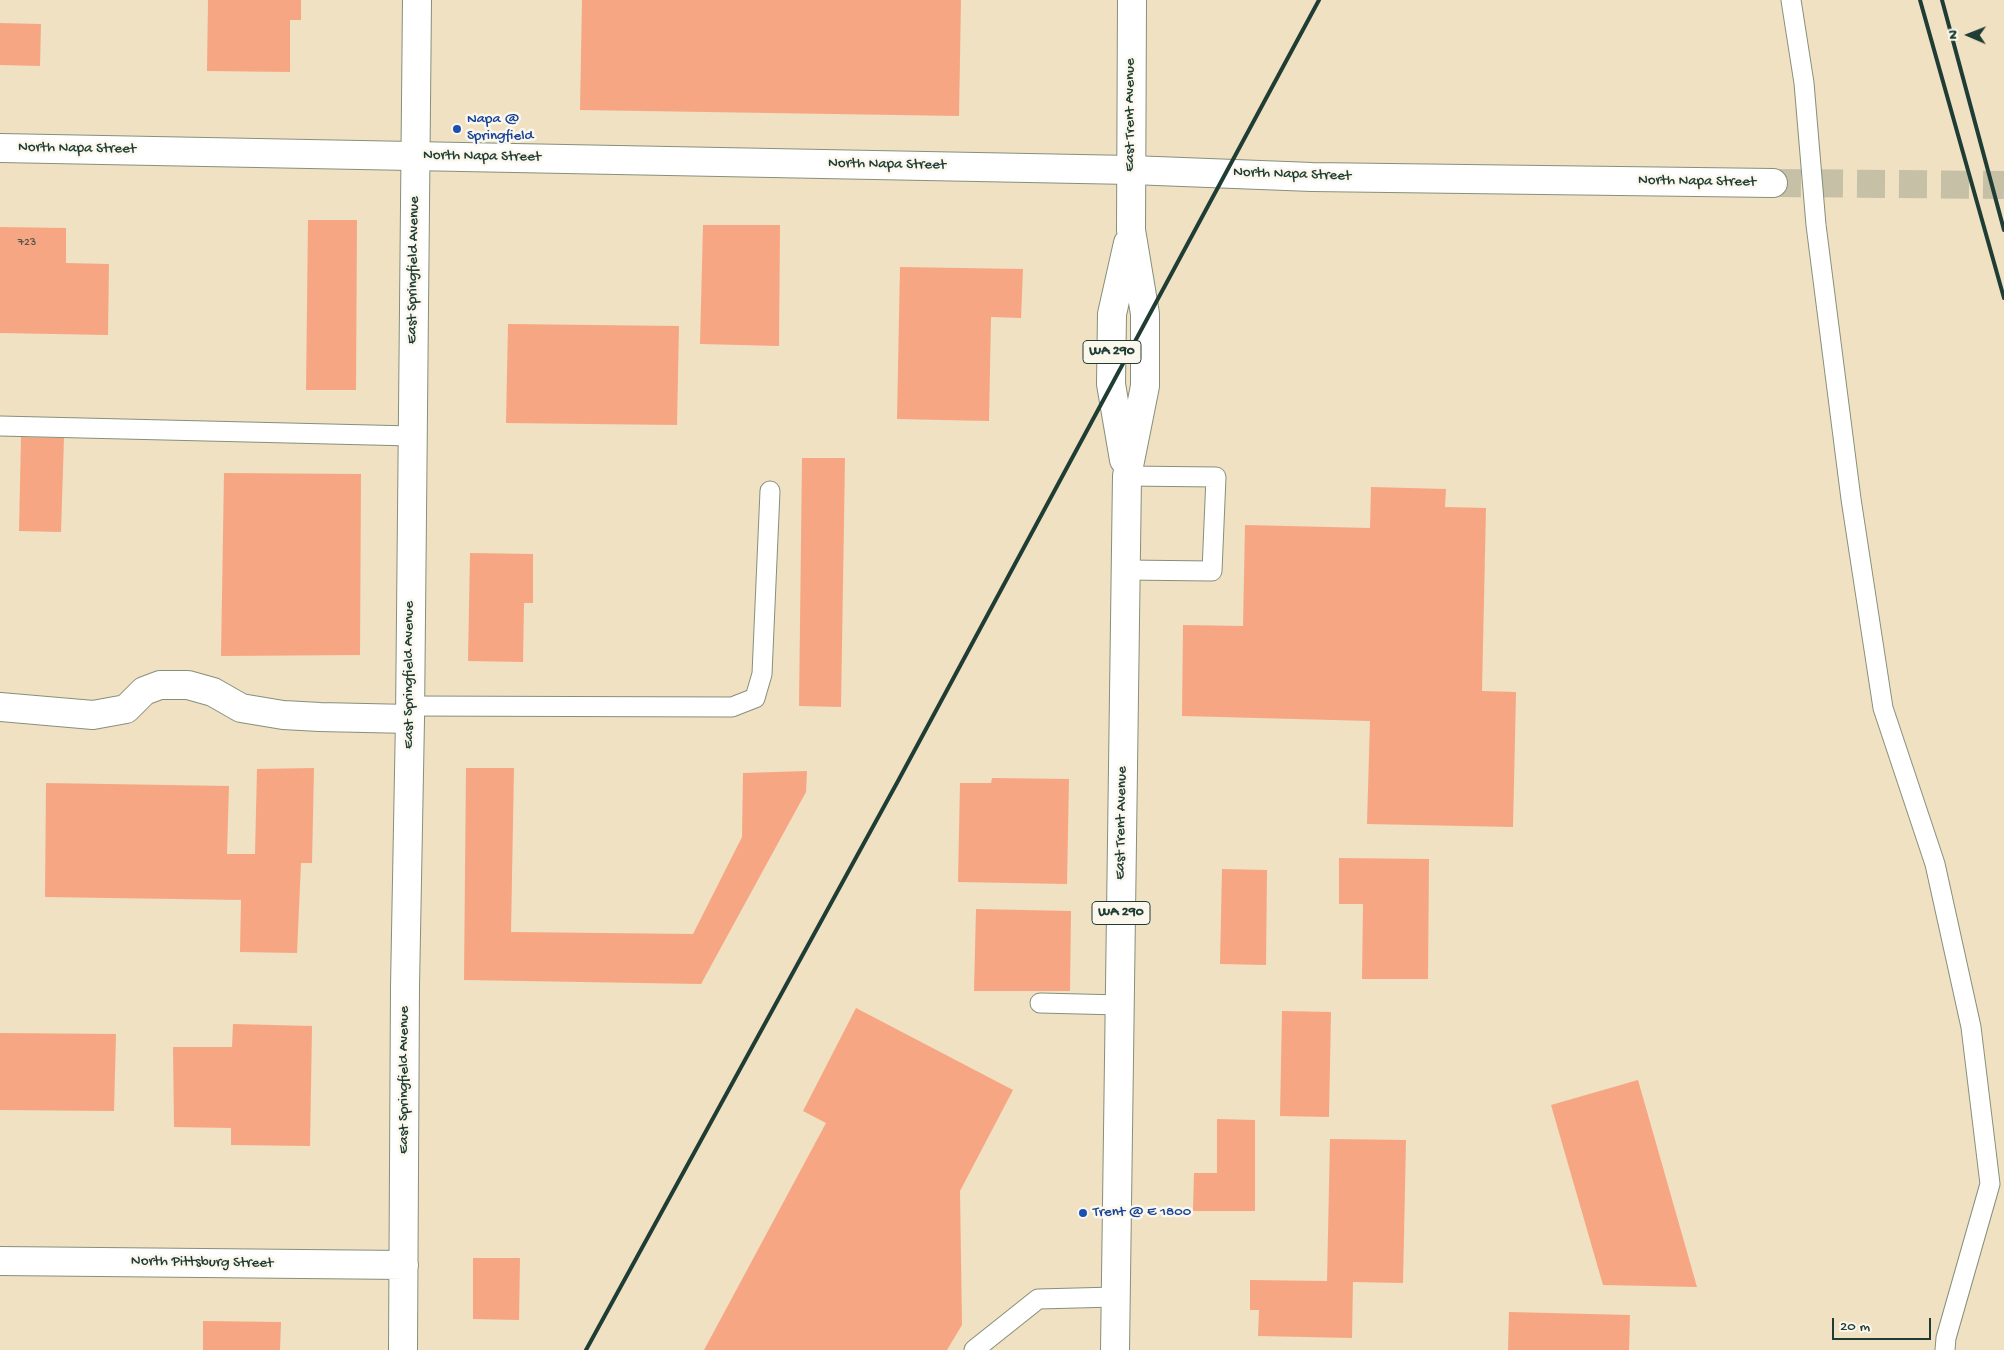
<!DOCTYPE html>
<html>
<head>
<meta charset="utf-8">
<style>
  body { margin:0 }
  #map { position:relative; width:2004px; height:1350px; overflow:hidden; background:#efe1c2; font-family:"Gochi Hand",sans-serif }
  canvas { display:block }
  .north { position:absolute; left:1944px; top:10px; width:50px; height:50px; -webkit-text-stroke:4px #fbf7ec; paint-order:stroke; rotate:271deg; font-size:14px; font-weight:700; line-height:20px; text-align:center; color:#1f3d34 }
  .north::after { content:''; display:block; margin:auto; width:18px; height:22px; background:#1f3d34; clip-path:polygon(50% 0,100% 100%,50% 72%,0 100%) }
  .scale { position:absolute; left:1832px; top:1318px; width:99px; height:22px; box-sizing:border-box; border:2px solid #1f3d34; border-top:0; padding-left:6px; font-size:15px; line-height:18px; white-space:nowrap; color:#1f3d34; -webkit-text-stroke:4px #fbf7ec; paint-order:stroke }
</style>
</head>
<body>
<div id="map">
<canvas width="2004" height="1350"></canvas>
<div class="north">N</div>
<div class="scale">20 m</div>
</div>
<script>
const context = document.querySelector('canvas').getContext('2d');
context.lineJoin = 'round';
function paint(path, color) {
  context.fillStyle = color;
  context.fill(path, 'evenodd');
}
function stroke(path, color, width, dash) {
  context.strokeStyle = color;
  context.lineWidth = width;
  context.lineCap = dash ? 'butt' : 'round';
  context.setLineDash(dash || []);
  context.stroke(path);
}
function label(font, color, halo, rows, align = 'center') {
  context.font = font + ' "Gochi Hand",sans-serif';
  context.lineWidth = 5;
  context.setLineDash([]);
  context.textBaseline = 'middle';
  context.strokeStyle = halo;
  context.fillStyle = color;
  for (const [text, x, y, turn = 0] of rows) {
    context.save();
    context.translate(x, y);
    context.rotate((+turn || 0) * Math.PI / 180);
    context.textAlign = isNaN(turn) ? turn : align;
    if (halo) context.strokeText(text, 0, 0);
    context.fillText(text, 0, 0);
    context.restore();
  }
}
paint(new Path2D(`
  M 208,0 L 301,0 L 301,20 L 290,20 L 290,72 L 207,71 Z
  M 582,0 L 961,0 L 959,116 L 580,110 Z
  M 0,23 L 41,24 L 40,66 L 0,65 Z
  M 308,220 L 357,220 L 356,390 L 306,390 Z
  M 703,225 L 780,225 L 779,346 L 700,344 Z
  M 0,227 L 66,228 L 66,263 L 109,264 L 108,335 L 0,333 Z
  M 900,267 L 1023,269 L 1021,318 L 991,317 L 989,421 L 897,419 Z
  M 508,324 L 679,326 L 677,425 L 506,423 Z
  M 21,437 L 64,438 L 61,532 L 19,531 Z
  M 802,458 L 845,458 L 841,707 L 799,706 Z
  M 224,473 L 361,474 L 360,655 L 221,656 Z
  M 1371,487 L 1446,489 L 1445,507 L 1486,508 L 1482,691 L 1516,692 L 1513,827 L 1367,824 L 1370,721 L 1182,716 L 1183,625 L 1243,626 L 1245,525 L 1370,528 Z
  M 470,553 L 533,554 L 533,603 L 524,603 L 523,662 L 468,661 Z
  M 314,768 L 312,863 L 301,863 L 297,953 L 240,952 L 241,900 L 45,897 L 46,783 L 229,786 L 227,854 L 255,854 L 257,769 Z
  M 466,768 L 514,768 L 511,932 L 693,934 L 742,837 L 743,773 L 807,771 L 806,792 L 701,984 L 464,980 Z
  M 992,778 L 1069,779 L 1067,884 L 958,882 L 960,783 L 991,783 Z
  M 1339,858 L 1429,859 L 1428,979 L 1362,979 L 1363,904 L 1339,904 Z
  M 1222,869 L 1267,870 L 1266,965 L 1220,964 Z
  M 976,909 L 1071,911 L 1070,991 L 974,991 Z
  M 856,1008 L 1013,1090 L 960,1191 L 962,1325 L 947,1350 L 704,1350 L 826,1123 L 803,1111 Z
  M 1282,1011 L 1331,1012 L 1329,1117 L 1280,1116 Z
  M 233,1024 L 312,1026 L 310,1146 L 231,1145 L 231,1128 L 174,1127 L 173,1047 L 232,1047 Z
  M 0,1033 L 116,1034 L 114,1111 L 0,1110 Z
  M 1638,1080 L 1697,1287 L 1603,1285 L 1551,1105 Z
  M 1217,1119 L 1255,1120 L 1255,1211 L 1193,1211 L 1194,1173 L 1217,1173 Z
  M 1330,1139 L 1406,1140 L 1403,1283 L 1353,1282 L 1352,1338 L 1258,1336 L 1259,1310 L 1250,1310 L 1250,1280 L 1327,1281 Z
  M 473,1258 L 520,1258 L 519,1320 L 473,1319 Z
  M 1509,1312 L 1630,1315 L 1629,1350 L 1508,1350 Z
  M 203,1321 L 281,1322 L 280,1350 L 203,1350 Z`), '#f7a684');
stroke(new Path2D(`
  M 1773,183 L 2004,185`), '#c5c0a6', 28, [28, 14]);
const lane = new Path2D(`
  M 1791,0 L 1804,83 L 1816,225 L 1851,499 L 1883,708 L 1935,864 L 1971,1027 L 1990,1184 L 1946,1338 L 1945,1350
  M 0,426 L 412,436
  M 1126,570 L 1212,571 L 1216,477 L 1127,476
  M 409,706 L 732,707 L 755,698 L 762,674 L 770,491
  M 1040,1003 L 1120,1005
  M 974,1350 L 1038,1299 L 1115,1297`);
const street = new Path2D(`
  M 0,707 L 93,715 L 126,709 L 144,691 L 160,685 L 188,685 L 213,692 L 241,708 L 283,715 L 320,717 L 410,719
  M 0,1261 L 404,1265
  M 403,1350 L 405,987 L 410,719 L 417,0`);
const secondary = new Path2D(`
  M 0,148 L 1131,170 L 1312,177 L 1773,183`);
const primary = new Path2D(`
  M 1124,460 L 1111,384 L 1112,314 L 1128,243
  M 1115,1350 L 1127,476 L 1145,386 L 1145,314 L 1131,230 L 1132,0`);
stroke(lane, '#878f7b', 21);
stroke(street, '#878f7b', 30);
stroke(secondary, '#878f7b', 30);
stroke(primary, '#878f7b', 30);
stroke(lane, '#fff', 19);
stroke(street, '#fff', 28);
stroke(secondary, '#fff', 28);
stroke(primary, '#fff', 28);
stroke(new Path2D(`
  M 1920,0 L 2004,298
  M 1942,0 L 2004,230
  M 586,1350 L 898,781 L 1319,0`), '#1f3d34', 4);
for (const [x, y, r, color] of [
  [457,129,5,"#1a4fb4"],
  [1083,1213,5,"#1a4fb4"]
]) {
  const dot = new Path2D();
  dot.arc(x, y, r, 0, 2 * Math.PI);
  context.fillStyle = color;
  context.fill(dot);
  stroke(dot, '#fbf7ec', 2);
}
label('12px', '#555748', null, [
  ["723",27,243]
]);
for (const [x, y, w] of [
  [1112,352,58],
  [1121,913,58]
]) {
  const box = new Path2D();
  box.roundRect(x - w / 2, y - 11.5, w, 23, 4);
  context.fillStyle = '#fbf7ec';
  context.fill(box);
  stroke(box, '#1f3d34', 1);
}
label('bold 14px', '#1f3d34', null, [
  ["WA 290",1112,352],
  ["WA 290",1121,913]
]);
label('15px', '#1f3d34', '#fbf7ec', [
  ["East Trent Avenue",1131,115,-90],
  ["North Napa Street",77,149,1],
  ["North Napa Street",482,157,1],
  ["North Napa Street",887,165,1],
  ["North Napa Street",1292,175,2],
  ["North Napa Street",1697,182,1],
  ["East Springfield Avenue",414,270,-89],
  ["East Springfield Avenue",410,675,-90],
  ["East Trent Avenue",1122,823,-89],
  ["East Springfield Avenue",405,1080,-90],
  ["North Pittsburg Street",202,1263,1]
]);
label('15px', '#164399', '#fbf7ec', [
  ["Napa @",467,120],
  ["Springfield",467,137],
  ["Trent @ E 1800",1093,1213]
], 'left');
</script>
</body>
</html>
